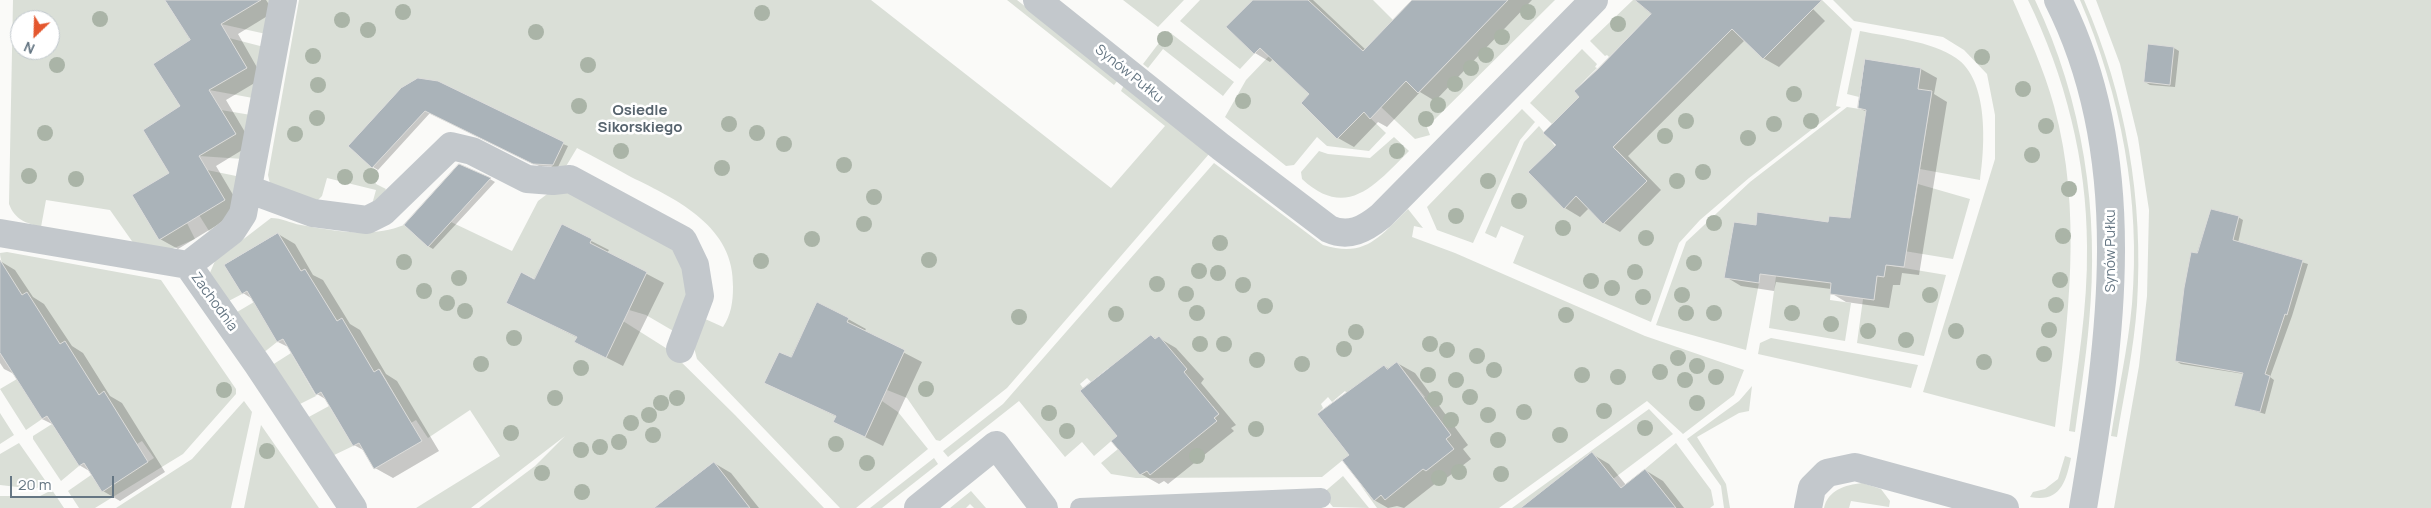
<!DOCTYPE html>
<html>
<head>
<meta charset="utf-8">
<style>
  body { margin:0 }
  #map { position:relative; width:2431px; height:508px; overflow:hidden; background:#fafaf8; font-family:Manrope,sans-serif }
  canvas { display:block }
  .north { position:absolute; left:10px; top:10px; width:50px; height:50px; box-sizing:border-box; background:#fff; border:1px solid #c1c8cd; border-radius:50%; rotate:204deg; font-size:14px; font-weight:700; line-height:20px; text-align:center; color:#657683 }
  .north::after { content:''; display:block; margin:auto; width:18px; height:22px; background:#e4572e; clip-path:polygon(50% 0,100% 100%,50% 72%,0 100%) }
  .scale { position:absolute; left:10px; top:476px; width:104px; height:22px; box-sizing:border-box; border:2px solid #657683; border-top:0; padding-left:6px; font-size:15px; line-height:18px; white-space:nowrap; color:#657683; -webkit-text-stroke:4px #fff; paint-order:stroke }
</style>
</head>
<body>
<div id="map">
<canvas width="2431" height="508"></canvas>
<div class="north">N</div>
<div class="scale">20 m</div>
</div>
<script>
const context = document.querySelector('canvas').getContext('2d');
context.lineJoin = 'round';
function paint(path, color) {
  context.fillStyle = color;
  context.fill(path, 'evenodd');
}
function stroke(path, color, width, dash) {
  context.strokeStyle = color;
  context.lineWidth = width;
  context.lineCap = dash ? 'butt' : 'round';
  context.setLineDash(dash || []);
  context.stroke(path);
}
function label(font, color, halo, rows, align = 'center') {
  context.font = font + ' Manrope,sans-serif';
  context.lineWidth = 5;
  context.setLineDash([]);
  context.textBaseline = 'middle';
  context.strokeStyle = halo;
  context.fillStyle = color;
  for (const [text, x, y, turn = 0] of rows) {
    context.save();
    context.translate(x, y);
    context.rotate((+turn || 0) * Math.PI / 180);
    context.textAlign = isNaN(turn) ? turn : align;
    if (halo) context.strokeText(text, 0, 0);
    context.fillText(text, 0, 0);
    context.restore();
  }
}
paint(new Path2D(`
  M 13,0 L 165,0 L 190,40 L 153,64 L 180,106 L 143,130 L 169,173 L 132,195 L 159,240 L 187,223 L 195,239 L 172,249 L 134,244 L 110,210 L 46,200 L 41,227 C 26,223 15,220 9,204 ZM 20,20 L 50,20 L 50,50 L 20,50 Z
  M 256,0 L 272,0 L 266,34 L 221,24 L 257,2 Z
  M 299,0 L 871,0 L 1111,188 L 1165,126 L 1121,91 L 1124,85 L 1209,154 L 1007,388 L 940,441 L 936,440 L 907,398 L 887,390 L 905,350 L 874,335 L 843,331 L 849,318 L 817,303 L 795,359 L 779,352 L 764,383 L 836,416 L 833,422 L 865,437 L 882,401 L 898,412 L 928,449 L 856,508 L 840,508 L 697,359 L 692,340 L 703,318 L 723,327 C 731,315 733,302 733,287 C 735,227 678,200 631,177 C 613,167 595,157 577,148 L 565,168 L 549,172 L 564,142 L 438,81 L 418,78 L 401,88 L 348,146 L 372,168 L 376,184 L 386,189 L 375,208 L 371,208 L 376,190 L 327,178 L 322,196 L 316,202 L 270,184 L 268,175 Z
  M 1007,0 L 1017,0 L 1118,80 L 1114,85 Z
  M 1123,0 L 1184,0 L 1158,27 Z
  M 1200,0 L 1253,0 L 1227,27 L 1254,54 L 1240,69 L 1180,21 Z
  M 1308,0 L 1373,0 L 1393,20 L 1353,61 L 1359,48 Z
  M 1508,0 L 1555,0 L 1427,127 L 1430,135 L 1415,139 L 1381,107 L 1402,77 L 1419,93 Z
  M 1633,0 L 1642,0 L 1653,9 L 1651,14 L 1609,57 L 1607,55 L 1605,56 L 1590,41 Z
  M 1799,0 L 1822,0 L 1852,29 L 1836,106 L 1841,107 L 1749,178 L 1700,220 L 1679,243 L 1651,322 L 1513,263 L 1524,236 L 1501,226 L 1496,238 L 1485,233 L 1524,142 L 1539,126 L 1555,146 L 1528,172 L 1564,208 L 1576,196 L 1603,223 L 1647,181 L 1617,150 L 1605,156 L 1732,29 L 1763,59 L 1810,12 Z
  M 1833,0 L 2013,0 C 2028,35 2044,69 2054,106 C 2083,211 2068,322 2055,427 L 1923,392 L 1995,159 L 1995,115 L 1987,74 L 1964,50 L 1943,37 L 1854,21 Z
  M 2028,0 L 2035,0 C 2083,100 2100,213 2089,323 C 2086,359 2080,396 2075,432 L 2069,431 C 2077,369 2088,308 2087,246 C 2087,161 2065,76 2028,0 Z
  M 2080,0 L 2084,0 C 2126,96 2144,201 2137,305 C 2134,349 2124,394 2117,437 L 2111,436 C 2118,392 2128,348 2132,304 C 2141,200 2121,96 2080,0 Z
  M 2096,0 L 2431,0 L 2431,508 L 2114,508 L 2139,366 L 2147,296 L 2149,210 L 2138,138 L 2120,64 Z
  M 1168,31 L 1234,82 L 1223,96 L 1163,49 L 1148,68 L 1143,64 Z
  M 1860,31 C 1889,37 1932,41 1956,58 C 1989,80 1985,146 1980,180 L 1920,169 L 1932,92 L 1918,89 L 1921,68 L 1865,59 L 1859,97 L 1847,94 Z
  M 229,38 L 264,47 L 253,98 L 209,90 L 247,68 Z
  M 1582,49 L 1597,64 L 1595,67 L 1597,68 L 1574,91 L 1590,108 L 1552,124 L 1530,103 Z
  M 1269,56 L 1286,72 L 1313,90 L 1301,103 L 1337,138 L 1364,112 L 1386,133 L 1369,151 L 1327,146 L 1317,137 L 1294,165 L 1286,166 L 1225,117 L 1246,80 Z
  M 1847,107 L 1866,110 L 1848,231 L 1845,218 L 1829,216 L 1828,222 L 1757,212 L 1756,225 L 1734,222 L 1724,278 L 1759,283 L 1746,350 L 1656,325 L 1686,242 L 1750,182 Z
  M 1522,109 L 1535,122 L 1520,140 L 1473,243 L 1437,230 L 1427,207 Z
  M 221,110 L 251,115 L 243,159 L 199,156 L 236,134 Z
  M 1394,137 L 1409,151 C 1376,184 1347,221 1302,179 L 1301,172 L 1319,151 L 1328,154 L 1370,158 Z
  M 1214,163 L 1323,245 C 1366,258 1379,237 1408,209 L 1423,228 L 1414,226 L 1412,237 L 1455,253 L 1645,336 L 1744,370 L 1734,395 L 1683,434 L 1647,401 L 1499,508 L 1377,508 L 1359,483 L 1374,501 L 1420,464 L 1426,471 L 1454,449 L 1446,439 L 1451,435 L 1418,403 L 1425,397 L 1397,362 L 1388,370 L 1384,365 L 1351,398 L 1345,391 L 1332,402 L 1328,397 L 1321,404 L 1323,408 L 1317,414 L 1349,455 L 1322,477 L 1136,478 L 1111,474 L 1101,463 L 1118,449 L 1140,475 L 1186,438 L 1190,443 L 1217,421 L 1215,418 L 1219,414 L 1213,406 L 1208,410 L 1159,336 L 1155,339 L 1151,335 L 1113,374 L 1108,368 L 1091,382 L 1087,378 L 1080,384 L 1083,388 L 1080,391 L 1117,436 L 1094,456 L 1082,442 L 1065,457 L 1019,401 L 948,457 L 943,451 L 1003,404 Z
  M 207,170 L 241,177 C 236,205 234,214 209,231 L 199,215 L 225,200 Z
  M 1918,184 L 1970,199 L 1953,259 L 1898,250 L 1896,215 L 1913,216 Z
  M 555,188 L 579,189 L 674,242 L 692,298 L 675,332 L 646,315 L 629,310 L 647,272 L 616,257 L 586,251 L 592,239 L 562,224 L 540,267 L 537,280 L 521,272 L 506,303 L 577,337 L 575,342 L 605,357 L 623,321 L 669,350 L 735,415 L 824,508 L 750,508 L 714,462 L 654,508 L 479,508 L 535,466 L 565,436 L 471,508 L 416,508 L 500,456 L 470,410 L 428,438 L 416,420 L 411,423 L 380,369 L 374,372 L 342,319 L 337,321 L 305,269 L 301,271 L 278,233 L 224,265 L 242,294 L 223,304 L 209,275 L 215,261 L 271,218 C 282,218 290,223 301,225 C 334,231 372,238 404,225 L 428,247 L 451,222 L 512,251 L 538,201 Z
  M 7,252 L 161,280 L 236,389 L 236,394 L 183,454 L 95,508 L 79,508 L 68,491 L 91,475 L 102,491 L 154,458 L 142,441 L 137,444 L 104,392 L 99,395 L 65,342 L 60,345 C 45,325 0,275 0,253 Z
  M 1886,265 L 1946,275 L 1924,356 L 1857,343 L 1863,299 L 1874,300 L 1877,276 L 1884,277 Z
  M 1799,273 L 1832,278 L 1830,300 L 1851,303 L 1845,341 L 1769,328 L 1776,276 L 1798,279 Z
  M 254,302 L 277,342 L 258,357 L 232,315 Z
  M 1771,338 L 1918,365 L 1911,388 L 1758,354 L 1760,343 Z
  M 291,353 L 316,396 L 296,406 L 269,367 Z
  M 17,379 L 42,419 L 26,430 L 0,389 Z
  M 1752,386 L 1749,411 L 1739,413 L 1697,437 L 1726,484 L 1730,508 L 1724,508 L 1721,486 L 1687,439 L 1739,401 Z
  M 244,401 L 252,412 L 231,508 L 116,508 L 192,459 Z
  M 329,406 L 353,446 L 330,457 L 305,419 Z
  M 1649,409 L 1673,434 L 1613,479 L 1591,452 L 1537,496 L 1547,508 L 1512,508 Z
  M 0,413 L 14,435 L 0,444 Z
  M 52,424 L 79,466 L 61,481 L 33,439 L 33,436 Z
  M 261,425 L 319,508 L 244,508 Z
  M 19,443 L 47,483 L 35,489 L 0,485 L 0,454 Z
  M 1676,443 L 1711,490 L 1714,505 L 1710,508 L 1676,508 L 1645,469 Z
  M 2065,456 L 2071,458 C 2066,482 2060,503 2030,497 L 2033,492 L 2045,489 L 2058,479 Z
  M 934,458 L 938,464 L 882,508 L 870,508 Z
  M 1343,476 L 1369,508 L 1333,507 L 1322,494 Z
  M 1862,483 L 1881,489 L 1890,501 L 1889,507 L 1851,501 L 1849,508 L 1824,508 C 1828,490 1845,485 1862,483 Z
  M 52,490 L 64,508 L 0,508 L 0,496 L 40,496 Z
  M 971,491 L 986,508 L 974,508 L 970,504 L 966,508 L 950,508 Z`), '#dadfd7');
paint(new Path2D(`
  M 167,0 L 266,0 L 274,12 L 238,34 L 263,78 L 226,100 L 252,144 L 216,166 L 242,210 L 178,249 L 160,239 L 134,196 L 171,173 L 192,41 Z
  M 1255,0 L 1313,0 L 1366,50 L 1414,0 L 1532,0 L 1435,101 L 1420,92 L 1387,127 L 1378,122 L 1354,147 L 1338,138 L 1311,94 L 1273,59 L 1270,62 L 1255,53 Z
  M 1667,0 L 1804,0 L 1825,21 L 1779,67 L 1763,58 L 1745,40 L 1628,156 L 1661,190 L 1620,232 L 1604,223 L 1589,208 L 1580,217 L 1565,208 L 1558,145 L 1581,97 L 1575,91 Z
  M 2174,48 L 2179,51 L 2175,87 L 2150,85 L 2145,82 Z
  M 1866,61 L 1921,69 L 1937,78 L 1934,94 L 1947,102 L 1919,275 L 1902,273 L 1900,285 L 1893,285 L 1889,308 L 1846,302 L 1831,293 L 1831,289 L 1776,282 L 1774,291 L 1741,286 L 1726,277 L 1757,227 L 1829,223 L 1851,220 L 1867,112 L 1859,108 Z
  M 401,89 L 563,144 L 568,146 L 558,167 L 539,166 L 430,113 L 378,170 L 373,167 Z
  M 490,179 L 495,182 L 433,249 L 428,246 Z
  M 2238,217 L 2243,220 L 2238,243 L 2308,264 L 2292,316 L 2270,377 L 2274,380 L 2265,414 L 2236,405 L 2244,374 L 2181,364 L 2176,361 L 2198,255 Z
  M 562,226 L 609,250 L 607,253 L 664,283 L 623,366 L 576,342 L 578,338 L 508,303 L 535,280 Z
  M 278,234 L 295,244 L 313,275 L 323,280 L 350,324 L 360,330 L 386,374 L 397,381 L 439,451 L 393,478 L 375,468 L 365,451 L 354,445 L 327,400 L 317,394 L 290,348 L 278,342 L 254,300 L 243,293 Z
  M 0,261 L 15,270 L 33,297 L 44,304 L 72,346 L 83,353 L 110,396 L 122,403 L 165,472 L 120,501 L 103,491 L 91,472 L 79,465 L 54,425 L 42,419 L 16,375 L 4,369 L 0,363 Z
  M 848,319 L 866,329 L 864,332 L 922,362 L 883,446 L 835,422 L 837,417 L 766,382 L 792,359 Z
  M 1151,336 L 1157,339 L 1159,338 L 1176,348 L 1204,379 L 1201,383 L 1236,425 L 1231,428 L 1234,431 L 1168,484 L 1164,481 L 1159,484 L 1141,474 L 1119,436 Z
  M 1397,363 L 1415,373 L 1468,445 L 1463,449 L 1471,459 L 1444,480 L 1441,479 L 1404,508 L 1397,506 L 1388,508 L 1374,500 L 1351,455 L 1384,366 L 1389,369 Z
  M 1592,454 L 1609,464 L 1626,485 L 1645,470 L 1663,481 L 1684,508 L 1548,508 Z
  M 714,463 L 731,473 L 759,508 L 656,508 Z`), '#0003');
const building = new Path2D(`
  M 165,0 L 261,0 L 221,24 L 247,68 L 209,90 L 236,134 L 199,156 L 225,200 L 159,240 L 132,195 L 169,173 L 143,130 L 180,106 L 153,64 L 190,40 Z
  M 1253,0 L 1308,0 L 1363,51 L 1412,0 L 1508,0 L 1418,93 L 1406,81 L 1370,119 L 1364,112 L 1337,139 L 1301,103 L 1309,94 L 1260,48 L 1254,54 L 1226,27 Z
  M 1635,0 L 1822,0 L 1763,59 L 1732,29 L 1613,147 L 1647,181 L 1603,224 L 1576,196 L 1564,209 L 1528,172 L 1556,145 L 1543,133 L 1579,97 L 1574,91 L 1598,69 L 1651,14 Z
  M 2148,44 L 2174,47 L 2170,85 L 2144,82 Z
  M 1865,59 L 1921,68 L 1918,89 L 1932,91 L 1904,267 L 1886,265 L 1884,277 L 1877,276 L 1874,300 L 1830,294 L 1831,283 L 1760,274 L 1759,283 L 1724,278 L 1734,222 L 1756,225 L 1757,212 L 1828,222 L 1829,216 L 1850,218 L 1866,110 L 1858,108 Z
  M 418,78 L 438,81 L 564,142 L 553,165 L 533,164 L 425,111 L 372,168 L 348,146 L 401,88 Z
  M 459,164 L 491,178 L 428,247 L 404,225 Z
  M 2211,209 L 2239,216 L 2233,240 L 2303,260 L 2287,315 L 2285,314 L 2265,374 L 2270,376 L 2260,412 L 2234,406 L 2243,373 L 2175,361 L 2184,288 L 2191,252 L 2197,253 Z
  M 562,224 L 592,239 L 590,243 L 647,272 L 606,358 L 574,342 L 577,337 L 506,303 L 521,272 L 534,279 Z
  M 278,233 L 301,271 L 305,269 L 337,321 L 342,318 L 374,372 L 379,369 L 422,441 L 374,469 L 359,443 L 353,446 L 321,392 L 316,395 L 283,339 L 277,342 L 247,291 L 242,294 L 224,265 Z
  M 0,260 L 22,295 L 27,292 L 60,344 L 65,341 L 99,395 L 104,391 L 148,462 L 102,492 L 84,463 L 79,466 L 47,416 L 42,419 L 0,353 Z
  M 817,302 L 849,318 L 847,322 L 905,350 L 865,437 L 833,422 L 836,416 L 764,383 L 779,352 L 791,357 Z
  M 1151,335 L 1155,339 L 1159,336 L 1187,369 L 1184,372 L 1219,414 L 1214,418 L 1217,421 L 1150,475 L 1147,471 L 1140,475 L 1111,441 L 1117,436 L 1080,391 Z
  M 1397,362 L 1451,435 L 1446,439 L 1454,449 L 1426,471 L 1423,469 L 1385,500 L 1381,495 L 1374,501 L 1342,460 L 1349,455 L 1317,414 L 1384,365 L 1387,369 Z
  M 1592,452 L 1621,488 L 1645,469 L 1676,508 L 1521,508 Z
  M 714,462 L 750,508 L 654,508 Z`);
paint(building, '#aab3b9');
stroke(building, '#dcdcda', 1);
stroke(new Path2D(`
  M 1080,508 L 1321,498`), '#c3c8cc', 20);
stroke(new Path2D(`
  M 283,0 L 243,214 L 232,231 L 188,265 L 258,365 L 353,508
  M 1037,0 L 1221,147 L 1329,229 C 1349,238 1365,229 1381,216 L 1594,0
  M 2058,0 C 2138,158 2111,341 2083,508
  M 248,189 L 313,213 L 367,220 L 383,212 L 451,146 L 472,151 L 527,179 L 553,181 L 570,179 L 683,240 L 695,265 L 700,296 L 680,349
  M 0,233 L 188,265
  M 918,508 L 996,445 L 1044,508
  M 1808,508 L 1812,488 L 1827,473 L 1855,467 L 2005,508`), '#c3c8cc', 28);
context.fillStyle = '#aab4a7';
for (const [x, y] of [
  [403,12],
  [1528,12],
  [762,13],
  [100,19],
  [342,20],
  [1618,24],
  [368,30],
  [536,32],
  [1502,37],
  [1165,39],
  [1486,55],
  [313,56],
  [1982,57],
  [57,65],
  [588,65],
  [1471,68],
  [1455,84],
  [318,85],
  [2023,89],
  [1794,94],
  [1243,101],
  [1438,105],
  [579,106],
  [317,118],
  [1426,119],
  [1686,121],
  [1811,121],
  [729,124],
  [1774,124],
  [2046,126],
  [45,133],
  [757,133],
  [295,134],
  [1665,136],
  [1748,138],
  [784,144],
  [621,151],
  [1397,151],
  [2032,155],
  [844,165],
  [722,168],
  [1703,172],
  [29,176],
  [371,176],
  [345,177],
  [76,179],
  [1488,181],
  [1677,181],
  [2069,189],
  [874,197],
  [1519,201],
  [1456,216],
  [1714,223],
  [864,224],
  [1563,228],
  [2063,236],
  [1646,238],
  [812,239],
  [1220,243],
  [929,260],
  [761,261],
  [404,262],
  [1694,263],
  [1199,271],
  [1635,272],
  [1218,273],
  [459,278],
  [2060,280],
  [1591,281],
  [1157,284],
  [1243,285],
  [1612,288],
  [424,291],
  [1186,294],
  [1682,295],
  [1930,295],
  [1643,297],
  [447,303],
  [2056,305],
  [1265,306],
  [465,311],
  [1197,313],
  [1686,313],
  [1714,313],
  [1792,313],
  [1116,314],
  [1566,315],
  [1019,317],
  [1831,324],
  [2049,330],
  [1868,331],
  [1956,331],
  [1356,332],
  [514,338],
  [1906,340],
  [1200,344],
  [1224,344],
  [1430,344],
  [1344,349],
  [1447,350],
  [2044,354],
  [1477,356],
  [1678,358],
  [1257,360],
  [1984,362],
  [481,364],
  [1302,364],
  [1697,366],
  [581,368],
  [1494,370],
  [1660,372],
  [1428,375],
  [1582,375],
  [1618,377],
  [1716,377],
  [1456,380],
  [1685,380],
  [926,389],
  [224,390],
  [1470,397],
  [555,398],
  [677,398],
  [1435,399],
  [661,403],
  [1697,403],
  [1604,411],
  [1524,412],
  [1049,413],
  [649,415],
  [1488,415],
  [1451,420],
  [631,423],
  [1645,428],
  [1256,429],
  [1067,431],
  [511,433],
  [653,435],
  [1560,435],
  [1498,440],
  [619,442],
  [836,444],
  [600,447],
  [581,450],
  [267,451],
  [1197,456],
  [867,463],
  [1459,472],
  [542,473],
  [1501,474],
  [1439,478],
  [582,492]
]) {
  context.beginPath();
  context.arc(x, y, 8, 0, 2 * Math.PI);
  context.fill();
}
label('14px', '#657683', '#fff', [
  ["Synów Pułku",1129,74,39],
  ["Synów Pułku",2111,251,-90],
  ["Zachodnia",214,302,54]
]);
label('bold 15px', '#57646e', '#fff', [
  ["Osiedle",640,111],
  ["Sikorskiego",640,128]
]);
</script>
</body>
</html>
